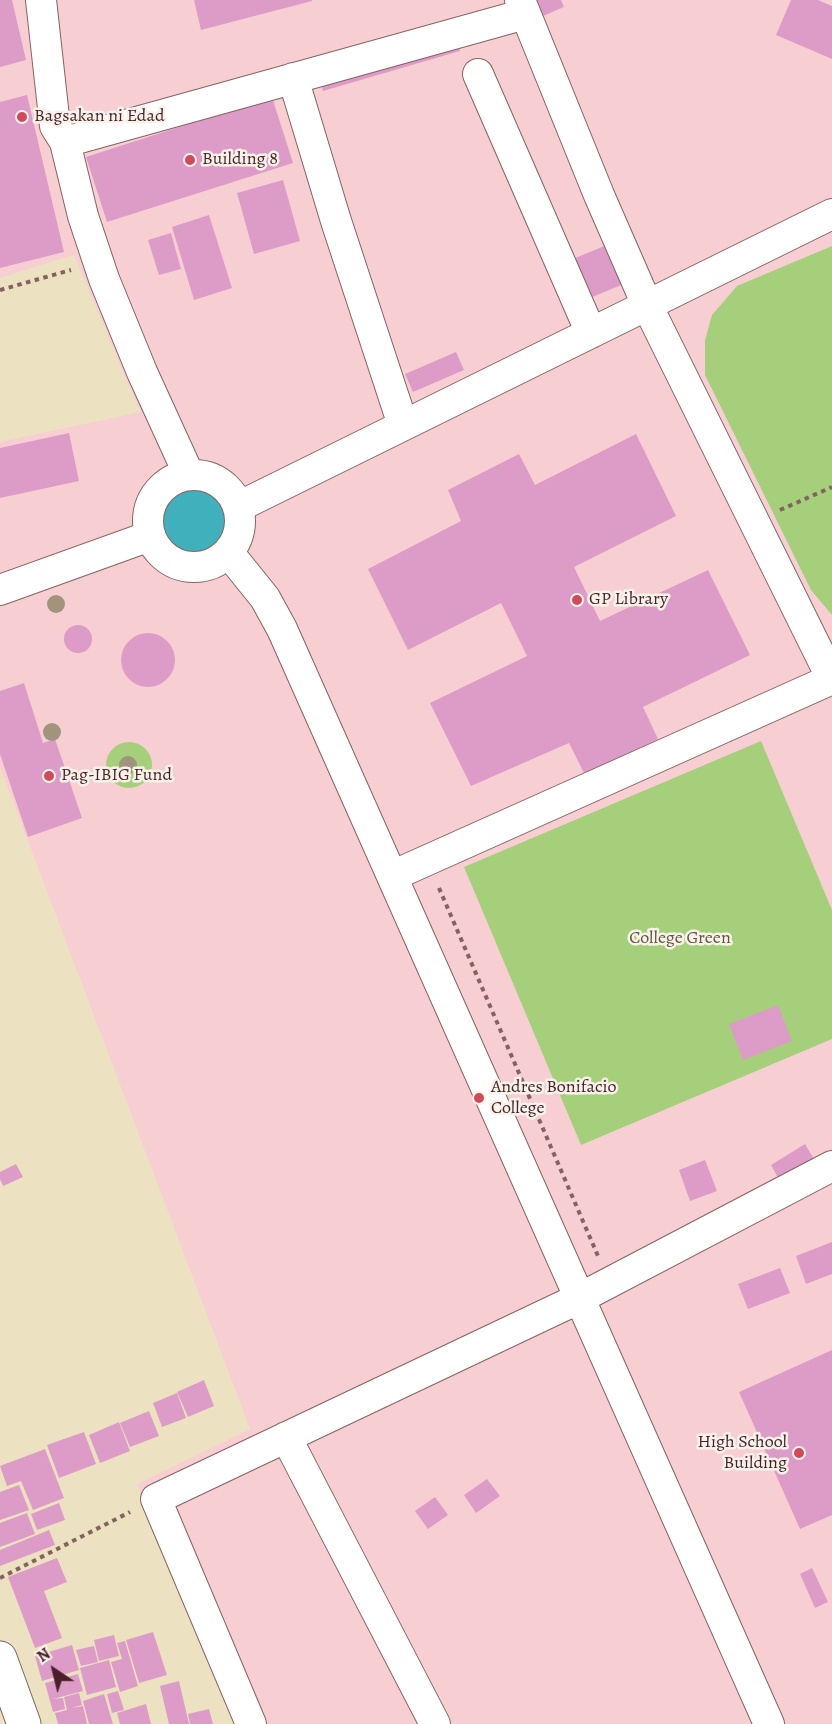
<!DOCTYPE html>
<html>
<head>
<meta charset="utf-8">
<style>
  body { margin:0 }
  #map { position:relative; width:832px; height:1724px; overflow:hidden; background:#ece2c2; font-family:Alegreya,serif }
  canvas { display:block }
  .north { position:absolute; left:24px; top:1640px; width:60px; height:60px; -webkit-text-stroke:4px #f7f3e8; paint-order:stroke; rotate:325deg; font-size:16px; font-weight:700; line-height:24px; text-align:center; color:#4a1f2b }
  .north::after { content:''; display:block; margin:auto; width:21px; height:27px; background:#4a1f2b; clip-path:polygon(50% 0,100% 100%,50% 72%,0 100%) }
</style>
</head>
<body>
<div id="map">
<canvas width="832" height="1724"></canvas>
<div class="north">N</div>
</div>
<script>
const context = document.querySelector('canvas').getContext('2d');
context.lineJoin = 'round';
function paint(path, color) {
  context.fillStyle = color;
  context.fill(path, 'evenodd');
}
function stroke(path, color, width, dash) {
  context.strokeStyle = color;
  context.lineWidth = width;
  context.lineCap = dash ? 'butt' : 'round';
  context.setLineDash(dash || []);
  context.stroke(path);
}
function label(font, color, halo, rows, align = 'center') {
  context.font = font + ' Alegreya,serif';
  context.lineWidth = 5;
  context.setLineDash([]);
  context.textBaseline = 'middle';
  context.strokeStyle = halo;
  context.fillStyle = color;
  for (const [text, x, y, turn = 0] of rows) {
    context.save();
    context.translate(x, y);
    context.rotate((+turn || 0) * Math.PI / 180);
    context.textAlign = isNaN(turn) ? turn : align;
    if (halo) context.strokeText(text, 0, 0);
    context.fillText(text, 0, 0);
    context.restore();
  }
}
paint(new Path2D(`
  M 0,0 L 832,0 L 832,1724 L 238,1724 L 137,1484 L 250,1429 L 0,767 L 0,442 L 140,412 L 74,255 L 0,278 Z`), '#f7cfd2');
paint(new Path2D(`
  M 832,246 L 832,615 L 811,590 L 705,375 L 705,340 L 712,315 L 737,286 Z
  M 761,741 L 832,910 L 832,1039 L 581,1145 L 464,867 Z
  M106 765a23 23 0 1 1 46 0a23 23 0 1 1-46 0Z`), '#a5cf7b');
paint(new Path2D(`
  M163 521a32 32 0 1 1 64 0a32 32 0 1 1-64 0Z`), '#41b0bd');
paint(new Path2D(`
  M 0,0 L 12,0 L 26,60 L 0,67 Z
  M 194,0 L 312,0 L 312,1 L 201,30 Z
  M 537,0 L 561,0 L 564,7 L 543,16 Z
  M 791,0 L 818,0 L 832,6 L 832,59 L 776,35 Z
  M 457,40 L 460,51 L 323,91 L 320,80 Z
  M 27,95 L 64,252 L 0,268 L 0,102 Z
  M 272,97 L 293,163 L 107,222 L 86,157 Z
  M 283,180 L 300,241 L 254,254 L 237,193 Z
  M 209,215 L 232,288 L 194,300 L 172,227 Z
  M 171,233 L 181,269 L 159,275 L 148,240 Z
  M 609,244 L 626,283 L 590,298 L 573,259 Z
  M 456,352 L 464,370 L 413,392 L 405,374 Z
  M 69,433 L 79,481 L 0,498 L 0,448 Z
  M 636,434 L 676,516 L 574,567 L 600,621 L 708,570 L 750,655 L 643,707 L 658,739 L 585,775 L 569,743 L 471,786 L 430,703 L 527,656 L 501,603 L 408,650 L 368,569 L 461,521 L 448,490 L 519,454 L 535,485 Z
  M64 639a14 14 0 1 1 28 0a14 14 0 1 1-28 0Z
  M121 660a27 27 0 1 1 54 0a27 27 0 1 1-54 0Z
  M 24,683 L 43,743 L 55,739 L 82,818 L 28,837 L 0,754 L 0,691 Z
  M 778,1005 L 792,1041 L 743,1060 L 729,1024 Z
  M 805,1144 L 817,1164 L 782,1185 L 771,1165 Z
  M 705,1160 L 717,1191 L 690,1201 L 679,1170 Z
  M 16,1164 L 23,1177 L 3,1186 L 0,1179 L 0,1172 Z
  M 832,1242 L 832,1274 L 806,1284 L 796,1256 Z
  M 780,1268 L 790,1293 L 748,1309 L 738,1284 Z
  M 832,1350 L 832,1515 L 800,1529 L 739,1392 Z
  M 204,1380 L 214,1406 L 188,1417 L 177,1392 Z
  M 177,1393 L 186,1418 L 162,1427 L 153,1403 Z
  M 149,1411 L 159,1436 L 130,1447 L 120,1423 Z
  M 119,1422 L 130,1451 L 100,1463 L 89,1435 Z
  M 84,1432 L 96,1464 L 59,1478 L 47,1445 Z
  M 45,1449 L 64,1498 L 33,1510 L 21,1481 L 7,1486 L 0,1466 Z
  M 487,1479 L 500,1496 L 476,1513 L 464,1495 Z
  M 19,1485 L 29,1510 L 0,1520 L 0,1492 Z
  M 435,1497 L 448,1515 L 428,1529 L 415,1511 Z
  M 59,1503 L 65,1520 L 37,1530 L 31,1514 Z
  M 27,1513 L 35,1534 L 0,1547 L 0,1523 Z
  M 49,1530 L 55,1545 L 0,1566 L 0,1550 Z
  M 57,1558 L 67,1582 L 44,1591 L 62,1638 L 35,1648 L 8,1577 Z
  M 812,1568 L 828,1602 L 815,1608 L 800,1574 Z
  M 153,1632 L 167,1675 L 139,1683 L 126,1640 Z
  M 114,1635 L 119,1656 L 99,1661 L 94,1640 Z
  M 125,1641 L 138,1686 L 120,1692 L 111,1662 L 122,1659 L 117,1643 Z
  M 72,1645 L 79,1670 L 42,1681 L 35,1656 Z
  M 94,1646 L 98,1662 L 81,1666 L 76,1650 Z
  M 109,1660 L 116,1687 L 87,1695 L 80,1668 Z
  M 78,1674 L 83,1691 L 53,1699 L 63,1698 L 65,1709 L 53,1712 L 45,1683 Z
  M 179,1681 L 189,1724 L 169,1724 L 160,1686 Z
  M 118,1691 L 124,1710 L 112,1713 L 107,1694 Z
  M 79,1693 L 82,1705 L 71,1708 L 83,1706 L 87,1724 L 58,1724 L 55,1713 L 67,1710 L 64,1697 Z
  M 104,1694 L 113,1724 L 89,1724 L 83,1701 Z
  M 146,1704 L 151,1724 L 120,1724 L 117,1713 Z
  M 209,1709 L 213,1724 L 190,1724 L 188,1714 Z`), '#dd9cc7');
const minor = new Path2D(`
  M 41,0 L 55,126 L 65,142 L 83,216 L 104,279 L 142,372 L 189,475
  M 520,0 L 599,195 L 647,305 L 832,679
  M 478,74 L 591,333
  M 293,78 L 336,221 L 403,425
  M 65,142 L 525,14
  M148 521a46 46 0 1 1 92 0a46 46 0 1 1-92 0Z
  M 238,507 L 832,214
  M 228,552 L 265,598 L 282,629 L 769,1724
  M 0,590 L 150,536
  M 392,876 L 832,679
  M 286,1437 L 435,1724
  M 251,1724 L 156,1499 L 580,1298 L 832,1166`);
const major = new Path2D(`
  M 0,1658 L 24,1724`);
stroke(minor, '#836360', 32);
stroke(major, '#836360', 35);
stroke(new Path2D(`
  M 0,290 L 71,270
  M 780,510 L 832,487
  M 439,888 L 598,1256
  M 0,1578 L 130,1512`), '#836360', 4, [4.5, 4.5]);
stroke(minor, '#fff', 30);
stroke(major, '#fff', 33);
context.fillStyle = '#a2947c';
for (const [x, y] of [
  [56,604],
  [52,732],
  [128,765]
]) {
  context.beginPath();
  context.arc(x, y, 9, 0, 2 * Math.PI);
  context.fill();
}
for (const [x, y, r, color] of [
  [22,117,6,"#d1495b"],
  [190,160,6,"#d1495b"],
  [577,600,6,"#d1495b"],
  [49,776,6,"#d1495b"],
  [479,1098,6,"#d1495b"],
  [799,1453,6,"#d1495b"]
]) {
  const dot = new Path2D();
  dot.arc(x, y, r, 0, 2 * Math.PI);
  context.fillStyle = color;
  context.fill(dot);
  stroke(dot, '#f7f3e8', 2);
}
label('18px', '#4a1f2b', '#f7f3e8', [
  ["Bagsakan ni Edad",34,117],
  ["Building 8",202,160],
  ["GP Library",589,600],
  ["Pag-IBIG Fund",61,776],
  ["Andres Bonifacio",491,1088],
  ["College",491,1109],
  ["High School",787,1443,"right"],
  ["Building",787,1464,"right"]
], 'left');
label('18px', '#655443', '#f7f3e8', [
  ["College Green",680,939]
]);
</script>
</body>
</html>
